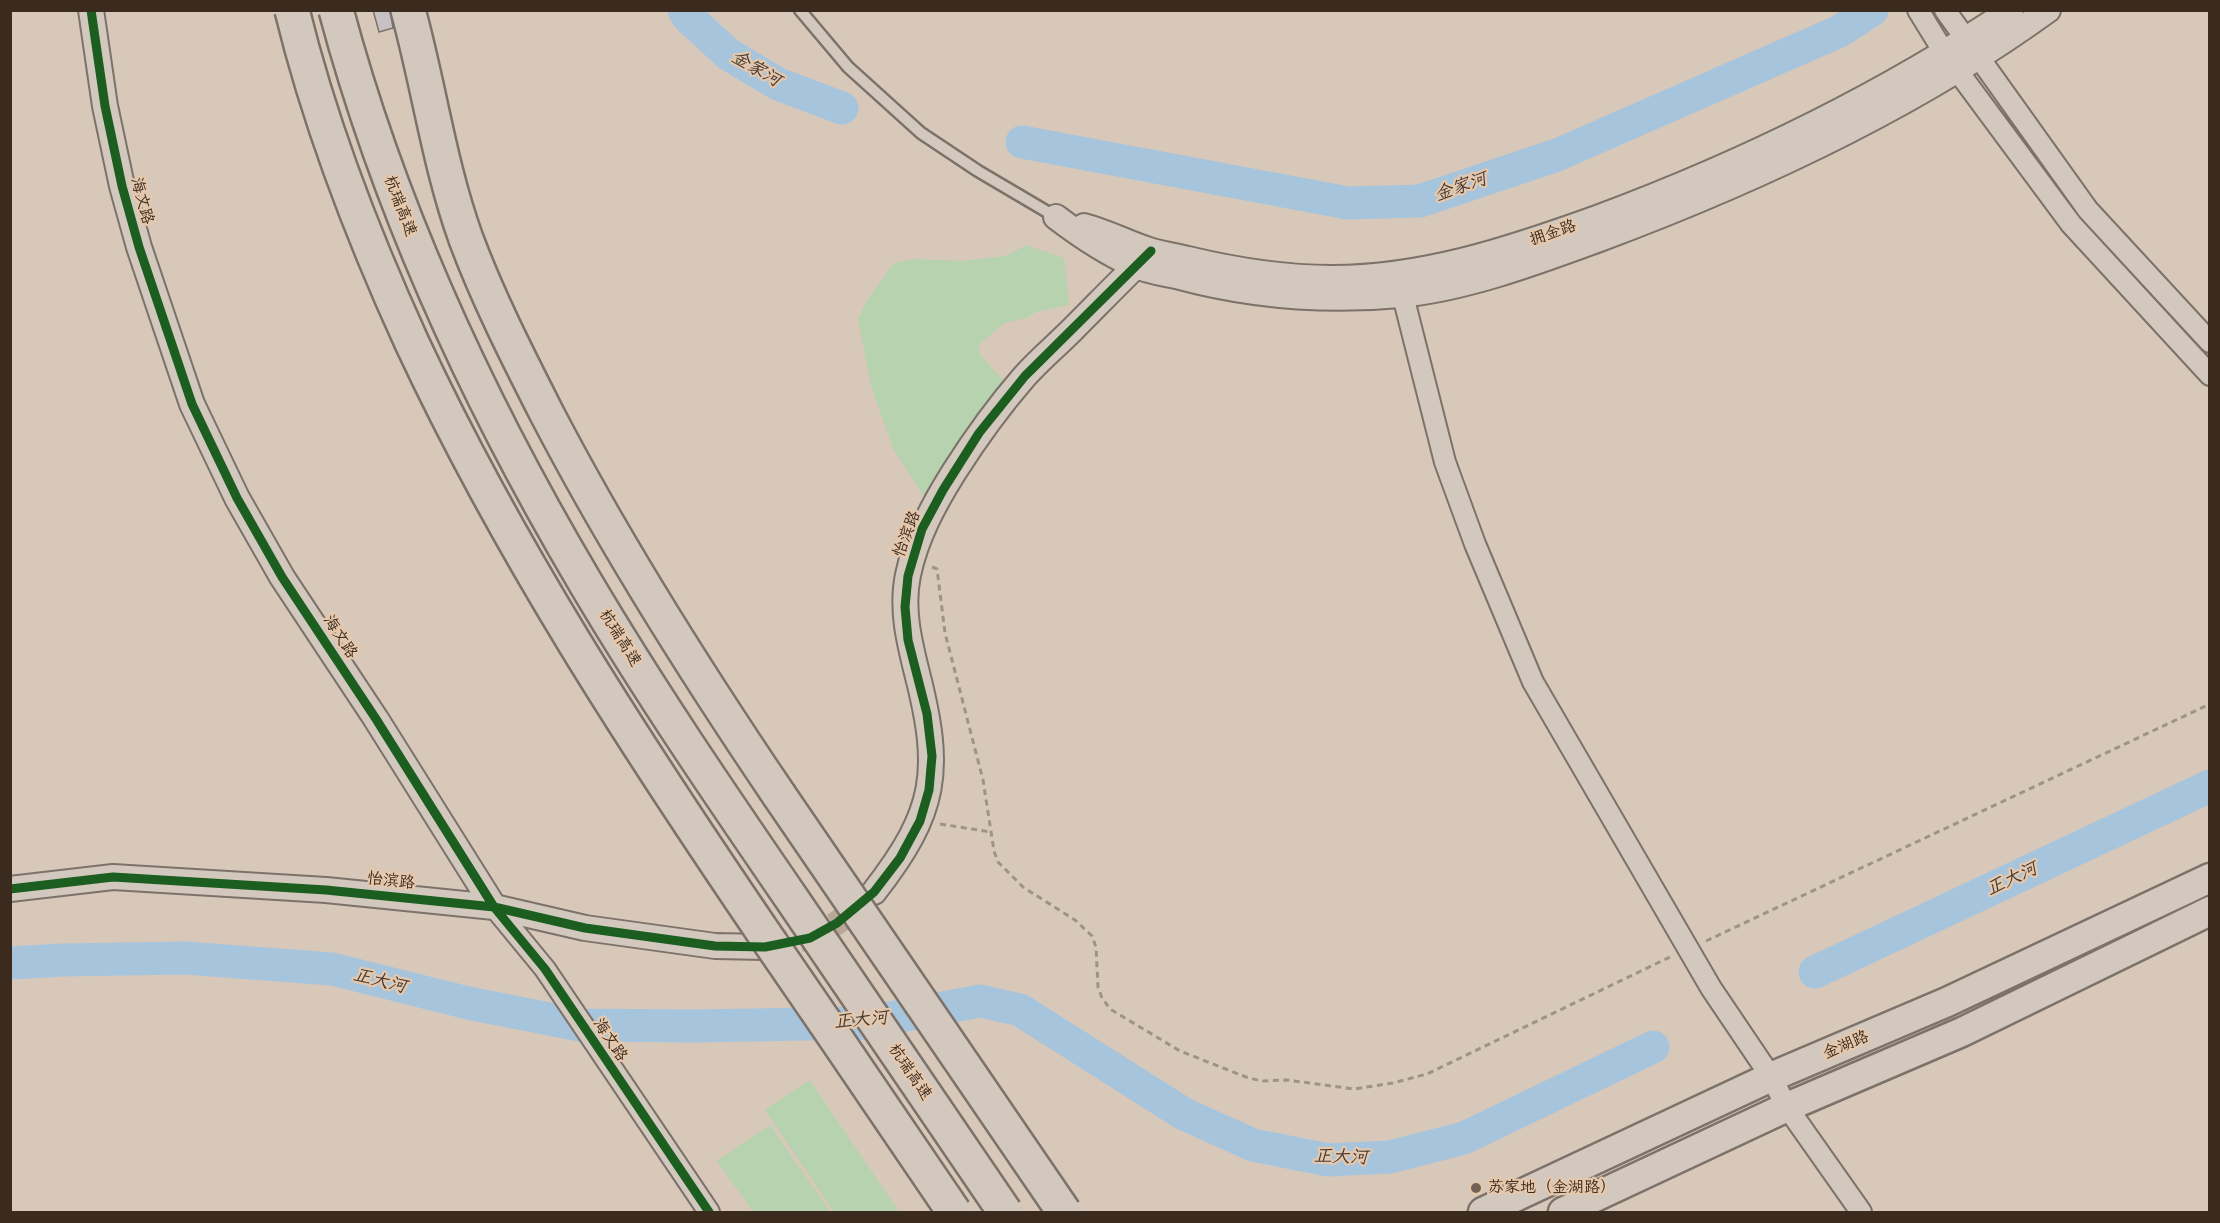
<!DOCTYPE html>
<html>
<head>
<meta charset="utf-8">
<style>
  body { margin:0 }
  #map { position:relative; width:2220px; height:1223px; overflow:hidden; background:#d8c8b9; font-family:"Playpen Sans",sans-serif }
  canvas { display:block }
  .frame { position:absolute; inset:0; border:12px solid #3b2a1e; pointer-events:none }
</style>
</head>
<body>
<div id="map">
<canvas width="2220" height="1223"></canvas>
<div class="frame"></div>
</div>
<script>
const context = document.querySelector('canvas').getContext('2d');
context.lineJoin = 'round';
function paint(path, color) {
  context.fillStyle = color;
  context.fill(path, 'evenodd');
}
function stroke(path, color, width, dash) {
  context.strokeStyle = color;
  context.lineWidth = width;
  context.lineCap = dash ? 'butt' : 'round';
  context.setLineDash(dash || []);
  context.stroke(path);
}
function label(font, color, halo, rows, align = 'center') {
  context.font = font + ' "Playpen Sans","LXGW WenKai TC",sans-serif';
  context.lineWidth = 4.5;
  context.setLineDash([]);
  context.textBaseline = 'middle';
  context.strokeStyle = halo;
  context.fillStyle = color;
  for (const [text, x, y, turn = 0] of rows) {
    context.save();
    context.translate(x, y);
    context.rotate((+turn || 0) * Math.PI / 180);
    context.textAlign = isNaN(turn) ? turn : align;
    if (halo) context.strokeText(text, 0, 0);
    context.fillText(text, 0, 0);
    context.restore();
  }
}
paint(new Path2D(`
  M 1026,245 L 1064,258 L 1069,305 L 1036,312 L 1026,318 L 1004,323 L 979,345 L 980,355 L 1006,383 L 976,417 L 926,500 L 893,448 L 871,386 L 858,319 L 868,299 L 894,263 L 917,259 L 961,261 L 1006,256 Z
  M 810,1080 L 899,1212 L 834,1212 L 765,1110 Z
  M 770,1125 L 830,1212 L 753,1212 L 717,1161 Z`), '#b6d2ae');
stroke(new Path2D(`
  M 684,10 L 688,17 L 728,54 L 778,84 L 842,108
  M 1022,142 L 1348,203 L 1420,201 L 1557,155 L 1840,31 L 1872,10
  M 10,963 L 63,960 L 185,958 L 332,969 L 468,1003 L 580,1025 L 694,1026 L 864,1023 L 980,1001 L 1020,1010 L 1184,1114 L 1253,1145 L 1328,1160 L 1390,1157 L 1464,1138 L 1653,1047
  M 1815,972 L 2210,786`), '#a7c4dd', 33);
const building = new Path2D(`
  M 373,10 L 390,10 L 393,28 L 379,32 Z`);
paint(building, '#c8c1c4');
stroke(building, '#7d7269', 1.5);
stroke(new Path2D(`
  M 765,947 L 810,938 L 837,923 L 869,897`), '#b9a89a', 24, [24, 12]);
const service = new Path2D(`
  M 800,10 L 848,67 L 921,133 L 978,171 L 1056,217`);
const minor = new Path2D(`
  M 1918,10 L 1945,54 L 2071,224 L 2210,375
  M 1945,10 L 2088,210 L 2210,342
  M 1399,280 L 1445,462 L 1475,544 L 1533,682 L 1711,988 L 1771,1077 L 1787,1107 L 1861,1212
  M 494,907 L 545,969 L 709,1212`);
const tertiary = new Path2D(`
  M 91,10 L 105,106 L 122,186 L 139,247 L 192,404 L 237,498 L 282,577 L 376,719 L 494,907
  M 1056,217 C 1081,236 1106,253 1134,265 C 1147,271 1162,273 1176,276 C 1249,296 1325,302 1400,295 C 1465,289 1537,262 1597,240 C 1753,182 1913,108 2048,10
  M 1084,226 C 1107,232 1127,243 1149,250 C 1162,254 1176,256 1188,259 C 1234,270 1284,278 1332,278 C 1424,278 1511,249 1597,218 C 1742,164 1882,96 2011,10
  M 10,889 L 113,877 L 326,890 L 494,907 L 585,928 L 715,946 L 765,947
  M 874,892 C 937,811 942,771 917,673 C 909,641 901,608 908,575 C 916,537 934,504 954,472 C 975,439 998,407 1024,377 C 1039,360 1056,346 1072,330 C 1097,305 1121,280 1146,256`);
const secondary = new Path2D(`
  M 1483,1212 L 1771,1077 L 1947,1002 L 2210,878
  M 1563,1212 L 1787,1107 L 1962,1032 L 2210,911`);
const motorway = new Path2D(`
  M 408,10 C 429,86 439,164 466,239 C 488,298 517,355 546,412 C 615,545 695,671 779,795`);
stroke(service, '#7d7269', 15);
stroke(minor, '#7d7269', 24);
stroke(tertiary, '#7d7269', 28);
stroke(secondary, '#7d7269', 33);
stroke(motorway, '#7d7269', 38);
stroke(new Path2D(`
  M 932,567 L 937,569 L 945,633 L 983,780 L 994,851 L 998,862 L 1023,887 L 1075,920 L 1092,936 L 1096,947 L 1098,987 L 1102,998 L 1110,1009 L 1180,1051 L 1246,1077 L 1261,1081 L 1287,1080 L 1354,1089 L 1393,1083 L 1427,1074 L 1670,957
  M 940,824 L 991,832
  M 1706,941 L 2210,704`), '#9c938a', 3, [6, 4.5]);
stroke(service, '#d3c8be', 10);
stroke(minor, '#d3c8be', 20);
stroke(tertiary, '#d3c8be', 24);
stroke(secondary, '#d3c8be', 28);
stroke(motorway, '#d3c8be', 33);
const motorwayBridge = new Path2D(`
  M 292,10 C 320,125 363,236 412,343 C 509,551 634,742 763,932 C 827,1025 891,1119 954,1212
  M 336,10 C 390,212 479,403 585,582 C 650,692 722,797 794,902 C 864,1006 935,1109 1005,1212
  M 779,795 L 1064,1212`);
stroke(motorwayBridge, '#7d7269', 38, []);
stroke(motorwayBridge, '#d3c8be', 33);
stroke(new Path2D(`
  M 91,10 L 105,106 L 122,186 L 139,247 L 192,404 L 237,498 L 282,577 L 376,719 L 494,907 L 545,969 L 709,1212
  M 10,889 L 113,877 L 326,890 L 494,907 L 585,928 L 715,946 L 765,947 L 810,938 L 837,923 L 874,892 L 900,858 L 920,821 L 929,790 L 932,756 L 927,714 L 908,640 L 905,607 L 908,576 L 922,529 L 943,490 L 979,433 L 1025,376 L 1151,251`), '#1b5e20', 9);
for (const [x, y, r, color] of [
  [1476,1188,6,"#726154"]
]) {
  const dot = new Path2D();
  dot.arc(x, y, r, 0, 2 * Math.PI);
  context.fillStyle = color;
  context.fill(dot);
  stroke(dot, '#e5c8ac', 2);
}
label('16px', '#3b2a1e', '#e5c8ac', [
  ["海文路",142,201,75],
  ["杭瑞高速",400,206,69],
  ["拥金路",1553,233,-19],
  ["怡滨路",907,534,-69],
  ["海文路",340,637,57],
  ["杭瑞高速",620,638,58],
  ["怡滨路",391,881,6],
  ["海文路",610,1040,56],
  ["金湖路",1846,1045,-23],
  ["杭瑞高速",910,1072,56]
]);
label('16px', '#3b2a1e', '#e5c8ac', [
  ["苏家地（金湖路）",1488,1188]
], 'left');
label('italic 18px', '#443933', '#e5c8ac', [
  ["金家河",756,69,30],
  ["金家河",1461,187,-19],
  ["正大河",2012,879,-25],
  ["正大河",380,981,14],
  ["正大河",861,1020,-5],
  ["正大河",1341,1157,2]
]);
</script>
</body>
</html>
